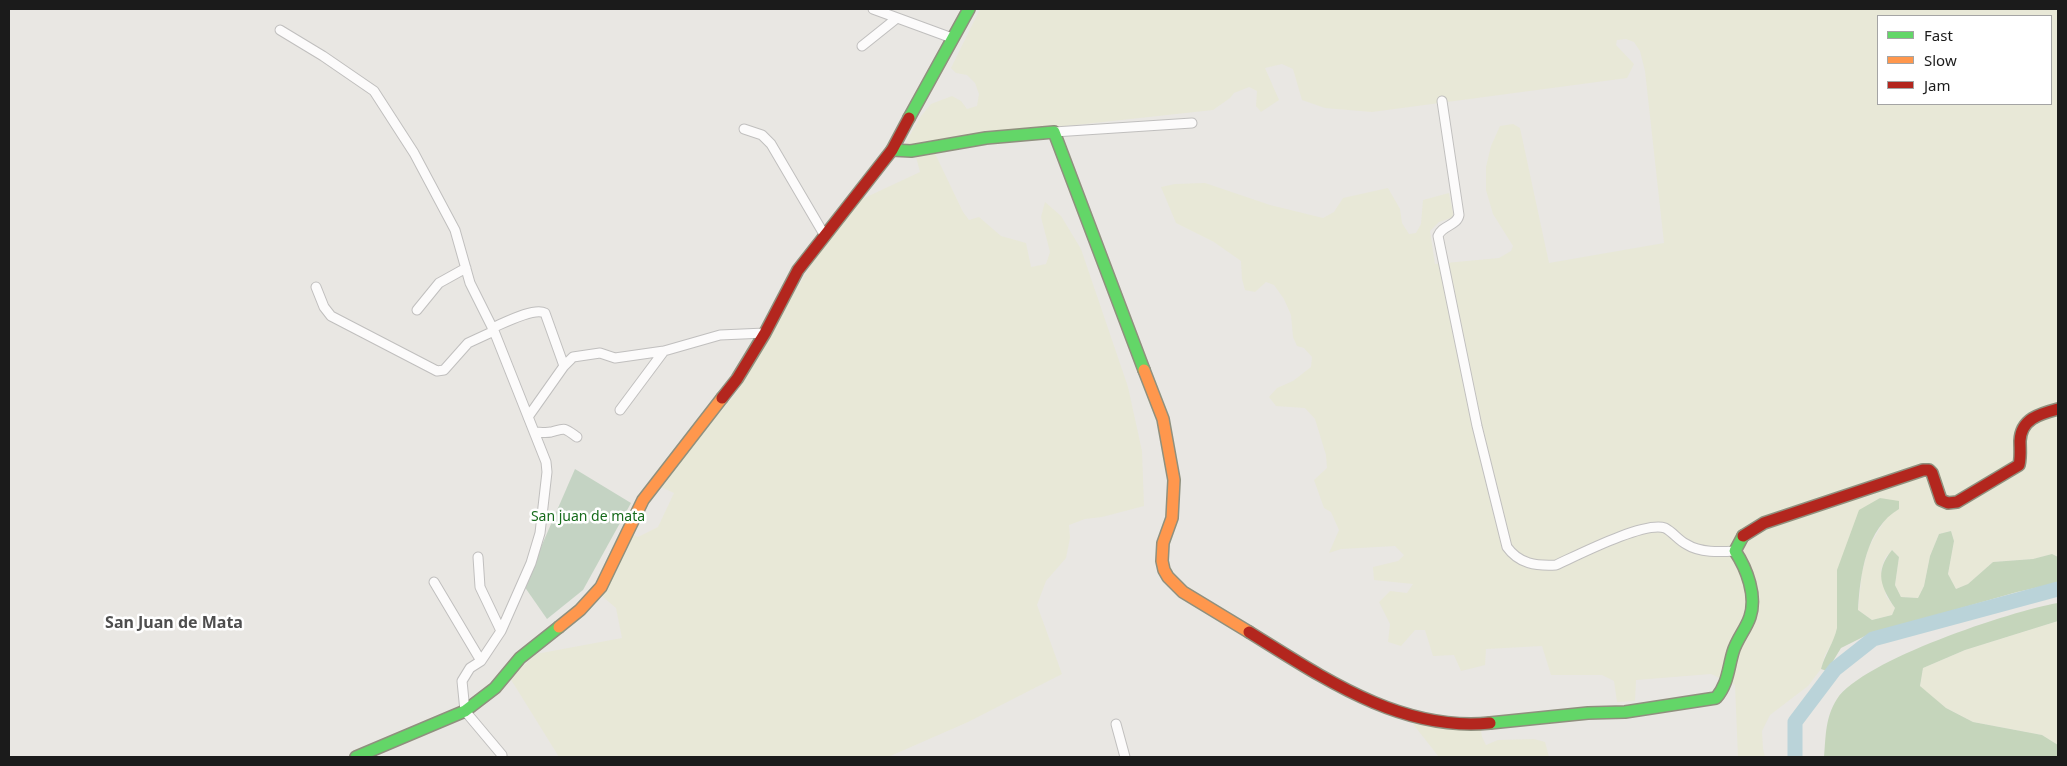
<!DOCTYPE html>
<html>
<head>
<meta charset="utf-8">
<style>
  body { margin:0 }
  #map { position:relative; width:2067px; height:766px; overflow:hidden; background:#e9e7e3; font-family:"Noto Sans",sans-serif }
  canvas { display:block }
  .frame { position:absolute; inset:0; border:10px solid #1b1b1b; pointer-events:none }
  .legend { position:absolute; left:1877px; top:15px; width:175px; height:90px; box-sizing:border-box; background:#fff; border:1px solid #a4a4a4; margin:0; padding:6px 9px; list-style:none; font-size:15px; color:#1b1b1b }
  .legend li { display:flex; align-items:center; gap:10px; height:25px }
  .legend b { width:25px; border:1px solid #a4a4a4 }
</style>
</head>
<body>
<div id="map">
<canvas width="2067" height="766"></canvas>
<div class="frame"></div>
<ul class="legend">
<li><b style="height:6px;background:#63d668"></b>Fast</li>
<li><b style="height:6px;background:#ff974d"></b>Slow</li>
<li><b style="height:6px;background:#b3261e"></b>Jam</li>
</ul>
</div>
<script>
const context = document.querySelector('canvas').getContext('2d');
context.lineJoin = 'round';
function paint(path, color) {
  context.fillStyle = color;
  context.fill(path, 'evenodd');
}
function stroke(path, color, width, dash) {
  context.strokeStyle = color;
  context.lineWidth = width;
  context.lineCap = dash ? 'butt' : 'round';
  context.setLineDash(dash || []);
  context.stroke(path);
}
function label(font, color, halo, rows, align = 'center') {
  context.font = font + ' "Noto Sans",sans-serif';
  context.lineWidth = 5;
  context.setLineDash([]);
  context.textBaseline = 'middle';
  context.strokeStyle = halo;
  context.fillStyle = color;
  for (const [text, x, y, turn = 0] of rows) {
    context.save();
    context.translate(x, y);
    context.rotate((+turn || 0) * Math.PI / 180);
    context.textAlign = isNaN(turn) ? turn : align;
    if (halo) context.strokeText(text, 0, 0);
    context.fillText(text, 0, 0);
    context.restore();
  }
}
paint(new Path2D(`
  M 980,9 L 2058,9 L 2058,557 L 2052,554 L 2033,559 L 1993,562 L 1968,584 L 1956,589 L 1948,574 L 1954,541 L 1951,531 L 1939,534 L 1930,556 L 1924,586 L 1918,598 L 1901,597 L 1895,585 L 1899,557 L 1892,550 L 1885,558 L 1881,570 L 1886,596 L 1895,608 L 1892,615 L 1872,620 L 1858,610 L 1862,573 L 1868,549 L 1874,538 L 1888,515 L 1899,509 L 1880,498 L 1837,588 L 1838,628 L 1836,636 L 1825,655 L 1821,669 L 1808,686 L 1770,715 L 1762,731 L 1763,749 L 1765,757 L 1738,757 L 1735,685 L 1711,674 L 1636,680 L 1635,701 L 1617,702 L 1614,681 L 1602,675 L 1551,675 L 1542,646 L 1486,649 L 1485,665 L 1461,671 L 1454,655 L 1433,656 L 1425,630 L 1415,630 L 1401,646 L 1388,642 L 1390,624 L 1379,602 L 1390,591 L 1407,593 L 1413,584 L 1374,580 L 1373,567 L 1398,561 L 1404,555 L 1395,546 L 1341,549 L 1329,553 L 1339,530 L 1331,512 L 1324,508 L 1314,480 L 1327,468 L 1326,455 L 1315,419 L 1305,408 L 1276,406 L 1269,397 L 1277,388 L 1293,381 L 1311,367 L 1312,357 L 1304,348 L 1297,346 L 1293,337 L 1291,315 L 1284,299 L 1274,285 L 1266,282 L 1255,292 L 1245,290 L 1242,279 L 1241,261 L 1214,242 L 1176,223 L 1161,187 L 1175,184 L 1205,183 L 1270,205 L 1323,218 L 1334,212 L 1343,198 L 1388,188 L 1400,209 L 1402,223 L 1409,234 L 1416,233 L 1421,224 L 1423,200 L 1449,193 L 1454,217 L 1439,222 L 1430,231 L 1435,264 L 1499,258 L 1511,251 L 1513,246 L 1493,214 L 1486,190 L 1486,167 L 1491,146 L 1500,126 L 1513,124 L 1520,128 L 1549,263 L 1664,243 L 1645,71 L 1640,51 L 1634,42 L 1626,39 L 1617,40 L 1616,45 L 1634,64 L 1627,78 L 1372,112 L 1325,108 L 1302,100 L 1293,69 L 1282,64 L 1265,68 L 1279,100 L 1261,112 L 1256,106 L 1257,91 L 1249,87 L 1234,93 L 1230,98 L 1213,110 L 929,141 L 963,212 L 969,220 L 979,217 L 1001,236 L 1026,243 L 1031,267 L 1046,264 L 1050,252 L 1041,217 L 1045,202 L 1061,216 L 1081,249 L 1128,387 L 1142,451 L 1144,506 L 1102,517 L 1085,519 L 1069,525 L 1070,538 L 1066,558 L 1046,581 L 1037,605 L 1062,674 L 968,722 L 888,757 L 559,757 L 510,678 L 536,654 L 622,638 L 616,608 L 602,596 L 631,534 L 638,537 L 658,527 L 674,493 L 659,486 L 737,392 L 780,316 L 820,250 L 858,201 L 920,172 L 913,146 L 903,147 L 921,116 L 931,104 L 952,96 L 961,101 L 967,109 L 977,106 L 979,94 L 975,83 L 967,75 L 956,73 L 951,68 ZM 1878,16 L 2051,16 L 2051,104 L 1878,104 Z
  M 2058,621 L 2058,745 L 2042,735 L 1973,722 L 1946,708 L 1920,687 L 1923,668 L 1965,650 Z
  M 1413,724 L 1481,730 L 1482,737 L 1486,745 L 1498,740 L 1534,739 L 1545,742 L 1549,757 L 1439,757 Z`), '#e8e8d7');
paint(new Path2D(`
  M 1880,498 L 1899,501 L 1899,509 C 1866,528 1860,575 1858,610 L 1872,620 L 1892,615 L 1895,608 C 1881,587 1874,572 1892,550 L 1899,557 L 1895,585 L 1901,597 L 1918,598 L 1924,586 L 1930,556 L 1939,534 L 1951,531 L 1954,541 L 1948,574 L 1956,589 L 1968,584 L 1993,562 L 2033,559 L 2052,554 L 2058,557 L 2058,583 L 2017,592 L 1867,635 L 1841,648 L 1827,671 L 1821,669 C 1825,654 1834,642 1837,628 L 1837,570 L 1859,510 Z
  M 2058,603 L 2058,621 L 1965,650 L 1923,668 L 1920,686 L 1946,708 L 1973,722 L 2042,735 L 2058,745 L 2058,757 L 1824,757 C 1826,735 1825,718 1837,699 C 1863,660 2011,611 2058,603 Z`), '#c5d5bb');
paint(new Path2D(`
  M 575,469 L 631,503 L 583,590 L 547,619 L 524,586 Z`), '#c4d3c3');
stroke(new Path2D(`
  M 1795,757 L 1795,722 L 1835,669 L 1873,639 L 2058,589`), '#bad3d9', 15);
const street = new Path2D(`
  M 873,9 L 952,38
  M 280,30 L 323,56 L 374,91 L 414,153 L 455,230 L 470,283 L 494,331 L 546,462 L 547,472 L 540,533 L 531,563 L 501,631 L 481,661 L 470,668 L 462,681 L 465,711 L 502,755 L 502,757
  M 862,46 L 897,18
  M 1442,101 L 1459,215 C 1457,226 1442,225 1438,236 L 1477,426 L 1507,547 C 1519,564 1536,566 1556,565 C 1578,555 1644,521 1665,528 C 1673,532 1678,540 1686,544 C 1700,553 1720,552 1735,551
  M 744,129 L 762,135 L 771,144 L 825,236
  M 1054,132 L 1192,123
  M 316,287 L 324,307 L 331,316 L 437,371 L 444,370 L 468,343 L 494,331
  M 417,310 L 439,283 L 466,268
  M 492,328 C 504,323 534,307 545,313 L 564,366
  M 620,410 L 664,351
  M 528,417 L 564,366 L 573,357 L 600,353 L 615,358 L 664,351 L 720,335 L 765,333
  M 534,432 C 539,432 546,433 551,432 C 566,428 563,427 577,437
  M 478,557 L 480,587 L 501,631
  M 434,582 L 481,661
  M 1116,724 L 1125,757`);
const fast = new Path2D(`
  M 909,118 L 969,9
  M 892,150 L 911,151 L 986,138 L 1054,132 L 1144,370
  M 1490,723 L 1588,713 L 1625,712 L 1716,698 C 1728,684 1728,669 1733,652 C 1737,639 1746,629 1750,617 C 1757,596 1747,569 1735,551 L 1743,536
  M 356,757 L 465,711 L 495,688 L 520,658 L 559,627`);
const slow = new Path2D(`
  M 1144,370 L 1163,419 L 1174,480 L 1172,518 L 1163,543 L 1162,561 L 1164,570 L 1168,577 L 1183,592 L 1249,632
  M 559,627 L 580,610 L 601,587 L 643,500 L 722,398`);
const jam = new Path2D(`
  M 722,398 L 737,379 L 765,333 L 798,270 L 892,150 L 909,118
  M 1743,536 L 1764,523 L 1923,470 L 1929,470 L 1932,473 L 1941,500 L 1948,503 L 1957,502 L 2019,465 C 2021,457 2020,449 2020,441 C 2021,419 2039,414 2058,409
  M 1249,632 C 1322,677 1400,732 1490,723`);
stroke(street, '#c0bfbe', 11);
stroke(fast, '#8f907e', 14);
stroke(slow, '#8f907e', 14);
stroke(jam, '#8f907e', 14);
stroke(street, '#fcfbfb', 9);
stroke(fast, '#63d668', 11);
stroke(slow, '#ff974d', 11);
stroke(jam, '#b3261e', 11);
label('14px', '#166b1b', '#fff', [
  ["San juan de mata",588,517]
]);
label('bold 16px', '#4e4e4e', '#fff', [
  ["San Juan de Mata",174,623]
]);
</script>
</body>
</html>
